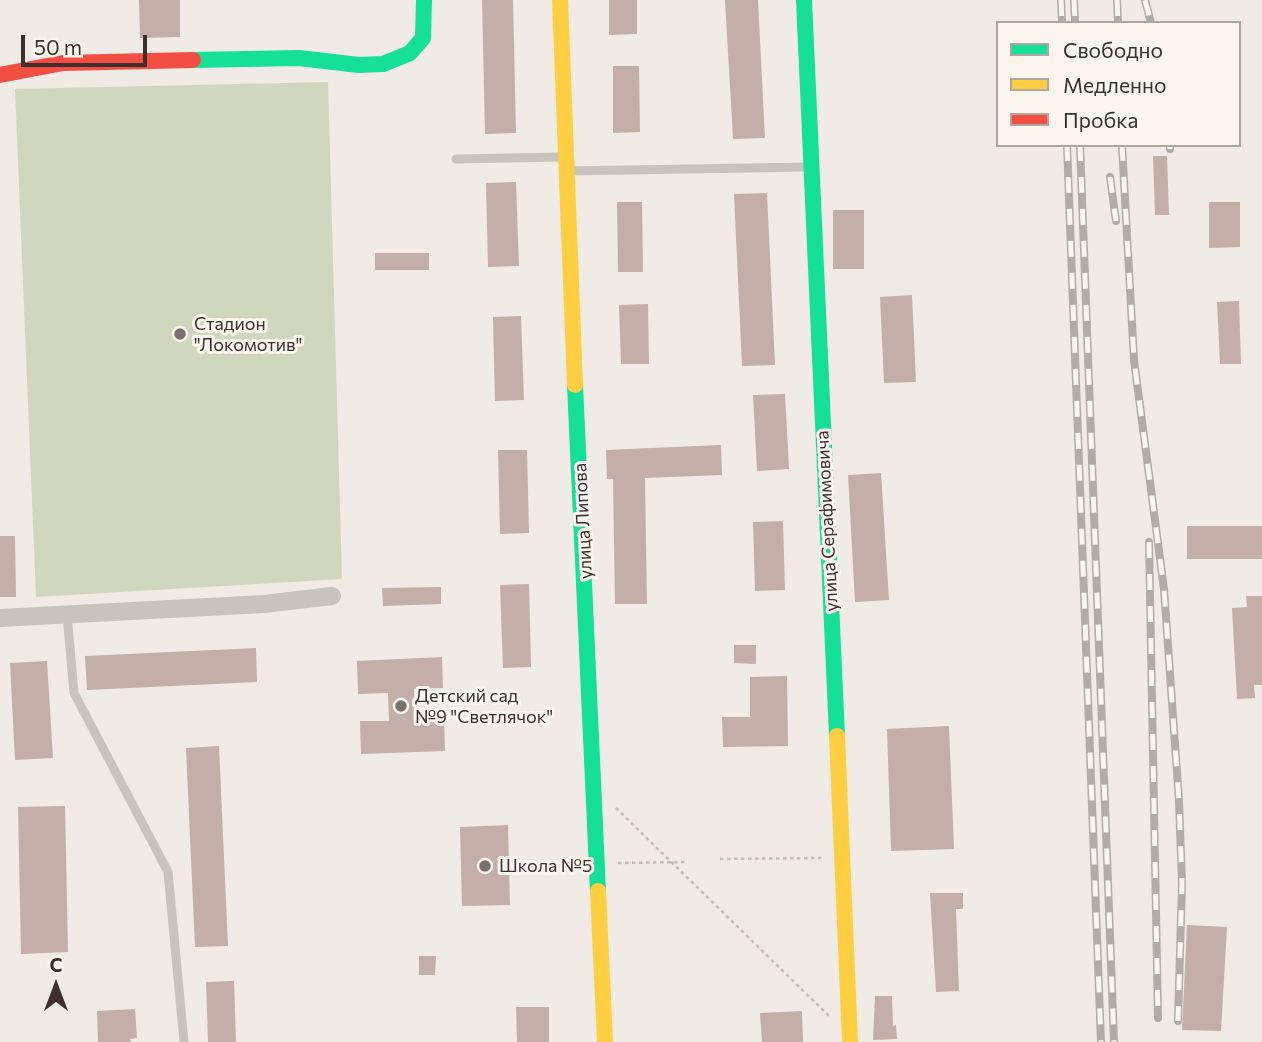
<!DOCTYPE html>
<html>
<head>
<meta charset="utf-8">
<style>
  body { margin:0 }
  #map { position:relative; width:1262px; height:1042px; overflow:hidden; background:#f0ebe5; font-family:Commissioner,sans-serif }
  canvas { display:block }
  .legend { position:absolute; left:996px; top:21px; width:245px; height:126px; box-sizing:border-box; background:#fbf5ee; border:2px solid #aea6a0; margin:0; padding:9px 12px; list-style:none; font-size:21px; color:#3b302b }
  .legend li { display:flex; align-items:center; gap:14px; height:35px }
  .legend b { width:35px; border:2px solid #aea6a0 }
  .north { position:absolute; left:21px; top:951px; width:70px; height:70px; -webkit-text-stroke:5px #fbf5ee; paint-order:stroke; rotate:0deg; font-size:19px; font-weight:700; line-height:28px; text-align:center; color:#3b302b }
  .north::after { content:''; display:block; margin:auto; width:24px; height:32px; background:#3b302b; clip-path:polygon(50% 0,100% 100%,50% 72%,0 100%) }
  .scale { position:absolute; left:21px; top:35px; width:126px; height:32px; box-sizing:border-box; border:4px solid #3b302b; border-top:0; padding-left:9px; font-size:21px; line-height:24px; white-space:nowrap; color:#3b302b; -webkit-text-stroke:5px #fbf5ee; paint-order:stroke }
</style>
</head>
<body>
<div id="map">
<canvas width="1262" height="1042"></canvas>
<ul class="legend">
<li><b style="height:9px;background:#16e098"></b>Свободно</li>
<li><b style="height:9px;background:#ffcf43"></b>Медленно</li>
<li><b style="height:9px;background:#f24e42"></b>Пробка</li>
</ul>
<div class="north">С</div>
<div class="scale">50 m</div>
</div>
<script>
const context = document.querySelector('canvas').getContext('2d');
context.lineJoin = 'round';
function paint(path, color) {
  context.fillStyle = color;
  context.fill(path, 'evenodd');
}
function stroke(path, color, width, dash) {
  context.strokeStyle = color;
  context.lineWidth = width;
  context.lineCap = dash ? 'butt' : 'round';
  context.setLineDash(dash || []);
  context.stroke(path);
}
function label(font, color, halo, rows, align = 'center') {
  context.font = font + ' Commissioner,sans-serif';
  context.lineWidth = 6;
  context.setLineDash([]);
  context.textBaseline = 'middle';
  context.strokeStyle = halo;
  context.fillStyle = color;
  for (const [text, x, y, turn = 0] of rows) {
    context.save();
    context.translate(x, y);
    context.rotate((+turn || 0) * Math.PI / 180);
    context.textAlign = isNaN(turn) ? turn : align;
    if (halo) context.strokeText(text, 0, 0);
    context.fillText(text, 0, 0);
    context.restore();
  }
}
paint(new Path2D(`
  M 328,82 L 342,579 L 36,597 L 15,89 Z`), '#d1d6bf');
paint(new Path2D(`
  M 139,0 L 180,0 L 180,37 L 140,38 Z
  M 482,0 L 513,0 L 516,133 L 485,134 Z
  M 609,0 L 637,0 L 637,34 L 609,35 Z
  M 725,0 L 758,0 L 765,138 L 733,139 Z
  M 613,66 L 639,66 L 640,132 L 613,133 Z
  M 1153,156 L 1167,156 L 1169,215 L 1155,215 Z
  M 516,182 L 519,266 L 488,267 L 486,183 Z
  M 767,193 L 775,365 L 742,366 L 734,194 Z
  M 617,202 L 642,202 L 643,272 L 618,272 Z
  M 1209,202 L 1240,202 L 1240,247 L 1209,248 Z
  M 833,210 L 864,210 L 864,269 L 833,269 Z
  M 375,253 L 429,253 L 429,270 L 375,270 Z
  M 912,295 L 916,382 L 884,383 L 880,297 Z
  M 1239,301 L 1241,364 L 1220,364 L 1217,302 Z
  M 648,304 L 649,364 L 621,364 L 619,305 Z
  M 521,316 L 524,400 L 495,401 L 493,317 Z
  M 785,394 L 789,469 L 757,471 L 753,395 Z
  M 721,445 L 722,475 L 645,478 L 647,604 L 615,604 L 613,479 L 607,479 L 606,450 Z
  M 498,450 L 527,450 L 529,533 L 500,534 Z
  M 881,473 L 889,600 L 855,602 L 848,475 Z
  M 783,521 L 785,590 L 755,591 L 753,522 Z
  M 1187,526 L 1262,526 L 1262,559 L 1187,559 Z
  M 0,536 L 15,536 L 16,597 L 0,597 Z
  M 529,584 L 531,667 L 503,668 L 500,585 Z
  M 441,587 L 441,604 L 383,606 L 382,588 Z
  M 1246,596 L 1262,596 L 1262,685 L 1254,685 L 1255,698 L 1237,699 L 1232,608 L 1247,607 Z
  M 734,645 L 756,645 L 756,664 L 734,663 Z
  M 256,648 L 257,682 L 87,690 L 85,656 Z
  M 442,657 L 443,688 L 414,689 L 415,719 L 444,718 L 445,751 L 361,754 L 360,721 L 389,721 L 388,693 L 358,694 L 357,661 Z
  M 47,661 L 53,758 L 15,760 L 10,663 Z
  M 787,676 L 788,746 L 723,747 L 722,717 L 750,717 L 750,677 Z
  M 949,726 L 954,849 L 891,851 L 887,729 Z
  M 219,746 L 228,946 L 195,947 L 186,748 Z
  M 65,806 L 68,952 L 21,954 L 18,807 Z
  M 508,825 L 510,905 L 462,906 L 460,827 Z
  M 930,893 L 963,893 L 963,909 L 956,909 L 959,991 L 936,992 Z
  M 1187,925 L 1227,927 L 1221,1031 L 1182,1030 Z
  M 419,956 L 436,956 L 435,975 L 419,975 Z
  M 234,981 L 236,1042 L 208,1042 L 206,982 Z
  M 875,996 L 892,996 L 893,1026 L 896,1025 L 897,1039 L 873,1040 Z
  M 516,1007 L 549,1007 L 549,1042 L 517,1042 Z
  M 135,1009 L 137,1038 L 130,1039 L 131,1042 L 98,1042 L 97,1011 Z
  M 802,1011 L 803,1042 L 762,1042 L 760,1013 Z`), '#c3afa7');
stroke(new Path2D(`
  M 616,808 L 829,1016
  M 720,859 L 822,858
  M 618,863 L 687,862
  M 517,866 L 577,865`), '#c2bbb6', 2.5, [3.5, 3.5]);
stroke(new Path2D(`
  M 456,159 L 562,157
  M 567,171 L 808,167
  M 67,615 L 74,693 L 168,872 L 184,1042`), '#c9c3be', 9);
stroke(new Path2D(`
  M 0,618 L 264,604 L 332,596`), '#c9c3be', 18);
stroke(new Path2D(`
  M 804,0 L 837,736
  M 193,60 L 299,58 L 359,65 L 383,64 L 410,53 L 423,38 L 424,0
  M 575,385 L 598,891`), '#16e098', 16);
stroke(new Path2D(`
  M 560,0 L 575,385
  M 837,736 L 850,1042
  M 598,891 L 605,1042`), '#ffcf43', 16);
stroke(new Path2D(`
  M 0,75 L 63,63 L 193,60`), '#f24e42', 16);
const rail = new Path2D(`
  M 1061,0 L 1062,23
  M 1074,0 L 1075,23
  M 1117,0 L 1118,23
  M 1145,0 L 1151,23
  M 1067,145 L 1101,1042
  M 1080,145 L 1114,1042
  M 1122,145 L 1134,360 L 1164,589 L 1179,801 L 1182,883 L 1178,1021
  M 1170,145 L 1170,149
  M 1110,177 L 1116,221
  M 1149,542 L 1158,1018`);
stroke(rail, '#b1aca8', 8);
stroke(rail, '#fbf5ee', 5, [16]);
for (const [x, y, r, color] of [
  [180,334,7,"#7a716c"],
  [401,706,7,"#7a716c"],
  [485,866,7,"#7a716c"]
]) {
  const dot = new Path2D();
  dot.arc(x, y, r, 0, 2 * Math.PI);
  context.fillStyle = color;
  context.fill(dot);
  stroke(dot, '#fbf5ee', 2.5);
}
label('18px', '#3b302b', '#fbf5ee', [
  ["Стадион",194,324],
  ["\"Локомотив\"",194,345],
  ["Детский сад",415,696],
  ["№9 \"Светлячок\"",415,717],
  ["Школа №5",499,866]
], 'left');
label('18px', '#3b302b', '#fbf5ee', [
  ["улица Липова",583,521,-93],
  ["улица Серафимовича",827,521,-93]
]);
</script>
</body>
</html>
